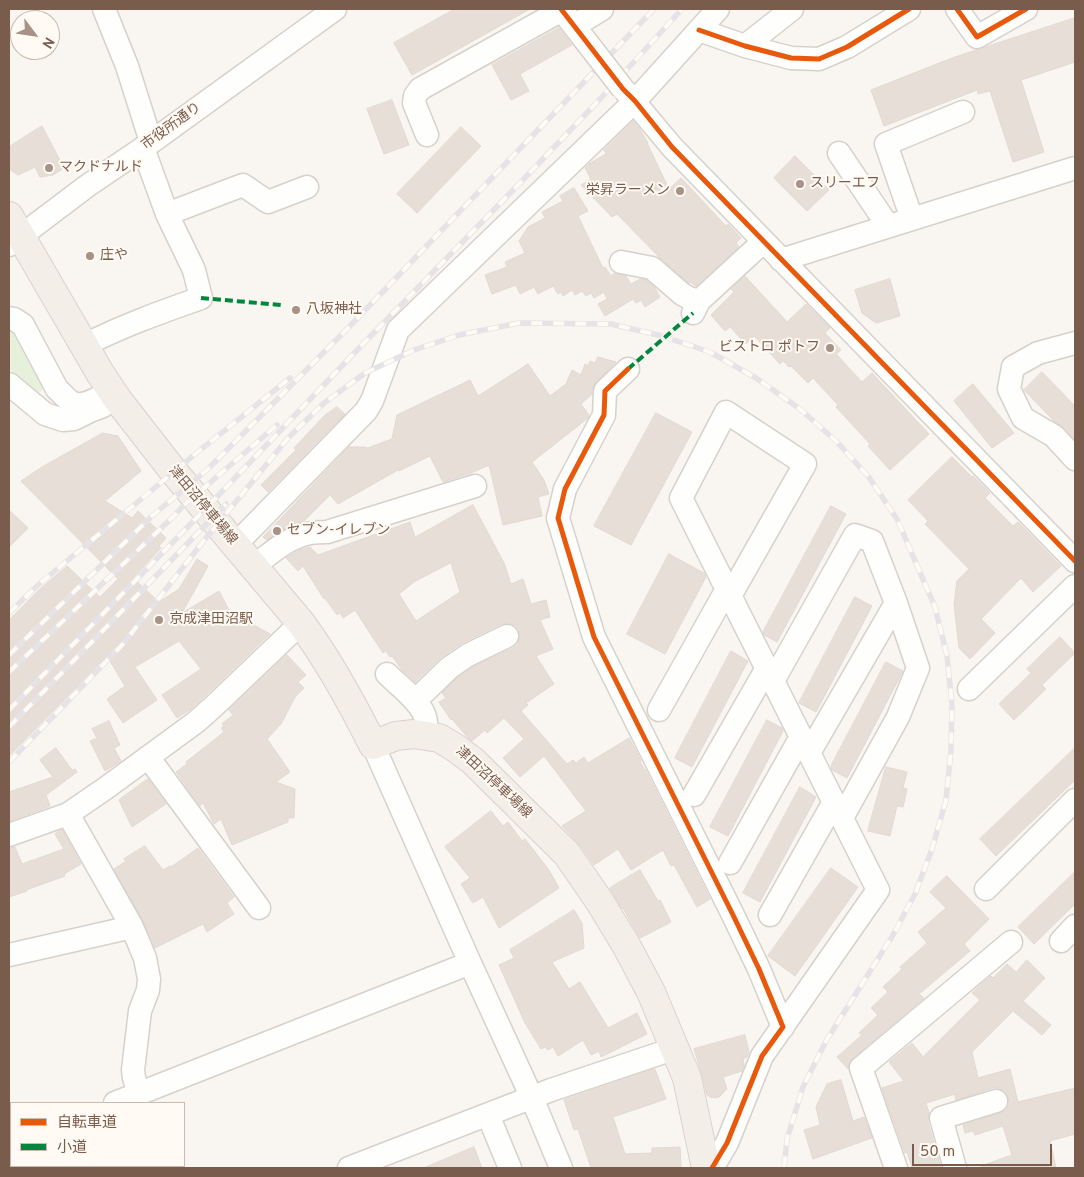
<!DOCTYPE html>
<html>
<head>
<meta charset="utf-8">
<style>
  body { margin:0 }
  #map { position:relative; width:1084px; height:1177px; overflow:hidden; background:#f9f5f0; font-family:Overpass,"Noto Sans JP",sans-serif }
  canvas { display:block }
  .frame { position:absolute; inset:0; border:10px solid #7a5c4d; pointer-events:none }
  .legend { position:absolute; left:10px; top:1102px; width:175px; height:65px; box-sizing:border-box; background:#fffaf3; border:1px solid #cabbb1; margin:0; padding:6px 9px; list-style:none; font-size:15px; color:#7a5c4d }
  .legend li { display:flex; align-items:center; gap:10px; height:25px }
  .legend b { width:25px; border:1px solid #cabbb1 }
  .north { position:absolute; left:10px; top:10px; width:50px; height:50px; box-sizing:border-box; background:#fffaf3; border:1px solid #cabbb1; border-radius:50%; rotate:121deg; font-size:14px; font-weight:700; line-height:20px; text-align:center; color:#7a5c4d }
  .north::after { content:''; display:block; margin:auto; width:18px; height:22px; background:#a69286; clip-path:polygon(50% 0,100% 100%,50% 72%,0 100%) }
  .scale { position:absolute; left:912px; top:1144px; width:140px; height:22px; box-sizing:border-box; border:2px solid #7a5c4d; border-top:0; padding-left:6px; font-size:15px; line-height:18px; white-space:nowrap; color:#7a5c4d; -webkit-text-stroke:4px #fffaf3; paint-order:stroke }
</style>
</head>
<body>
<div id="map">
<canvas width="1084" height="1177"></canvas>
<div class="frame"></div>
<ul class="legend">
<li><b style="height:6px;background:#e8590c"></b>自転車道</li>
<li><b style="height:6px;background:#00873e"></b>小道</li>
</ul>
<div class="north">N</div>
<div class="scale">50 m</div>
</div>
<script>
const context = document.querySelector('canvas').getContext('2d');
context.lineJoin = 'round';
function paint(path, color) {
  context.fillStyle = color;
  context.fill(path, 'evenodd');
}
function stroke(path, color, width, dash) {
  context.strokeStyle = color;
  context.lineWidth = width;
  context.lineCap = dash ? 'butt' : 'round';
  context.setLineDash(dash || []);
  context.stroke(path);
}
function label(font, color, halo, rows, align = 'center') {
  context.font = font + ' Overpass,"Noto Sans JP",sans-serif';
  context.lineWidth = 4;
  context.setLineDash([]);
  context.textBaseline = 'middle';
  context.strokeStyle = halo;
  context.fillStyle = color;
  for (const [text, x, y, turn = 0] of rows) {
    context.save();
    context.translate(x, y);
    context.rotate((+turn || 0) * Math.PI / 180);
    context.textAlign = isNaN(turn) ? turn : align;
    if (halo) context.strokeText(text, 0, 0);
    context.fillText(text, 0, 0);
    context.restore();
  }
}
paint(new Path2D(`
  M 9,329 L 15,333 L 45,386 C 42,391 40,393 34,391 L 9,368 Z`), '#e7f0db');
const building = new Path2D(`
  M 455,9 L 530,9 L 412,75 L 394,43 Z
  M 1075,18 L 1075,62 L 1021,80 L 1044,152 L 1013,162 L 990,91 L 978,94 L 977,90 L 884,126 L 871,90 L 952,58 Z
  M 559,28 L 572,45 L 520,74 L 529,91 L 511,100 L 492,65 Z
  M 392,100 L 409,145 L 384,154 L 367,109 Z
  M 633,121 L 639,128 L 648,143 L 647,143 L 669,189 L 681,178 L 726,226 L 728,224 L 741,238 L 736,243 L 739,247 L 696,286 L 690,282 L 689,283 L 659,257 L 617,214 L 612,217 L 581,185 L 591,179 L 585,168 L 590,163 L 606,154 L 604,150 Z
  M 42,126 L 64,168 L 53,175 L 40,177 L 35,167 L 18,175 L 9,169 L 9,147 Z
  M 461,127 L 481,146 L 417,213 L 397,194 Z
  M 795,156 L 829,190 L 807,211 L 774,178 Z
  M 574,188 L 588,211 L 578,216 L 603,268 L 605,267 L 611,276 L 615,273 L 626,276 L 631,284 L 640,279 L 646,280 L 655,288 L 660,297 L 645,307 L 641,300 L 636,303 L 633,299 L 605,316 L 598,304 L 607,299 L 604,292 L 594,298 L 591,293 L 586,296 L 582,291 L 575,295 L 572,290 L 563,296 L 561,292 L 558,294 L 553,286 L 538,294 L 534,287 L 520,294 L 516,285 L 492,294 L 485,275 L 507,267 L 505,262 L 525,253 L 519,241 L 528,227 L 545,218 L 542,212 L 563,201 L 560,196 Z
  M 745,276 L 787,322 L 806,304 L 830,328 L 825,333 L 841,350 L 836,354 L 862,382 L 872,373 L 929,434 L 890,470 L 868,446 L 870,444 L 836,407 L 838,405 L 813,378 L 808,383 L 791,366 L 789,367 L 783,361 L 780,364 L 754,336 L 746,344 L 730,327 L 725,331 L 711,315 L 734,292 L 731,289 Z
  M 890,279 L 900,316 L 876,323 L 862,313 L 855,290 Z
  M 598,357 L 616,362 L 596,382 L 592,390 L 592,394 L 581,404 L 589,415 L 588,418 L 532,462 L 544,480 L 549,494 L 538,497 L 542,516 L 503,525 L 489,465 L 471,473 L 443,482 L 430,456 L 399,471 L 398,470 L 338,504 L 330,495 L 303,522 L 289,526 L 267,540 L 263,537 L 349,447 L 364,447 L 368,448 L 392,439 L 397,415 L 470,380 L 478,396 L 528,364 L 550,396 L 566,384 L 572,370 L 581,375 L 585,364 L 588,366 L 590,361 L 595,363 Z
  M 1042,372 L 1075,406 L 1075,440 L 1063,427 L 1054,421 L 1024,390 Z
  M 973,384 L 1014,433 L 992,448 L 954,401 Z
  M 337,407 L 345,414 L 268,492 L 261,485 L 296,450 L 294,448 L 325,415 Z
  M 656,413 L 692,432 L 631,545 L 594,526 Z
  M 103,433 L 118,436 L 141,471 L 105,501 L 132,518 L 138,511 L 166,538 L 159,546 L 161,548 L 133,578 L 159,602 L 179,589 L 197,559 L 208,566 L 182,613 L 219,591 L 230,612 L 270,634 L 205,696 L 191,709 L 177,718 L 162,695 L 201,669 L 179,641 L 135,667 L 157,700 L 123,723 L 107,699 L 125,686 L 107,656 L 9,756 L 9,620 L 41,588 L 67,566 L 100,597 L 118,579 L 21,481 L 42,467 Z
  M 952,457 L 972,477 L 973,476 L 990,493 L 985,498 L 1013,526 L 1018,522 L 1061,566 L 1033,592 L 1021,578 L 981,619 L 995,633 L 970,659 L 959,648 L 954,604 L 957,581 L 969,569 L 925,524 L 928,521 L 908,500 Z
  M 473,505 L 504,563 L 511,584 L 523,579 L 531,604 L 546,600 L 550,617 L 540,620 L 553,649 L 536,656 L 554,684 L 526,703 L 528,705 L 521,711 L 567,764 L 573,760 L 576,763 L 584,757 L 588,763 L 629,738 L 636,751 L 641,761 L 640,762 L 647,773 L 710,899 L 697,907 L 674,865 L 671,866 L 663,850 L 631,870 L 618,849 L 594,865 L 580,845 L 562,826 L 586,811 L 544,756 L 520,777 L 503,758 L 524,739 L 504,718 L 487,733 L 485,730 L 472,741 L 468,738 L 452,719 L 451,720 L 439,702 L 446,698 L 442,693 L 457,678 L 475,666 L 513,648 L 518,644 L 520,636 L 519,630 L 515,625 L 508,623 L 501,624 L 462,643 L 440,658 L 415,682 L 402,670 L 392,656 L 390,657 L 386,651 L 383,653 L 355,610 L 343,618 L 340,613 L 337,615 L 325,598 L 324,599 L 303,566 L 298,571 L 286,558 L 300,550 L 310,547 L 318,555 L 410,522 L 415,537 ZM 451,563 L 460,592 L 416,621 L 399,594 L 414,582 Z
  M 831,506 L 846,514 L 777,642 L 764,635 L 763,632 Z
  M 9,510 L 28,528 L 9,547 Z
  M 669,554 L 704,573 L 706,577 L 665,654 L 627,634 Z
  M 855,597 L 872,606 L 816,712 L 799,703 Z
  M 1060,637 L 1075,653 L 1042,685 L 1046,689 L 1014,720 L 999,704 L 1031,673 L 1027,669 Z
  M 731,651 L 748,661 L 692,767 L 675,758 Z
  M 287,655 L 306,675 L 298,682 L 304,688 L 295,697 L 281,724 L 267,739 L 290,772 L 276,782 L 295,789 L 294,818 L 288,818 L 288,822 L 232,845 L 221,819 L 214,824 L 203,803 L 200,806 L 176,772 L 187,764 L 186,762 L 224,732 L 221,728 L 224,726 L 222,724 L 233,715 L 229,710 Z
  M 886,662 L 903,671 L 847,778 L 832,770 L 831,766 Z
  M 767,720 L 782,728 L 783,731 L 728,836 L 710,827 Z
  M 109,721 L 120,745 L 114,748 L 121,761 L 105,771 L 90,741 L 97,738 L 92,729 Z
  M 56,748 L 72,770 L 75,769 L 77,772 L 46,795 L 50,806 L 9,821 L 9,792 L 53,777 L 40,760 Z
  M 1075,748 L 1075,780 L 996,856 L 980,839 Z
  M 886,767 L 907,772 L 903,788 L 907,789 L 903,807 L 897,806 L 890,836 L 868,831 Z
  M 148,779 L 166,804 L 132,827 L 119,800 Z
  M 800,787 L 816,797 L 760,902 L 743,893 Z
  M 491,811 L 503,826 L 508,822 L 522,841 L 525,839 L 549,870 L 559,888 L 499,928 L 483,897 L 473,903 L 461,884 L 470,878 L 445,847 Z
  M 62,830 L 81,864 L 64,874 L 65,876 L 26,890 L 27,891 L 9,897 L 9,848 L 15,847 L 22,864 L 64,849 L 55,834 Z
  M 145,846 L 163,870 L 170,866 L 171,867 L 198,848 L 234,897 L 227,903 L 234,914 L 207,932 L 203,924 L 155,948 L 143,921 L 114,869 L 126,861 L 124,859 Z
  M 831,868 L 858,887 L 795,976 L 768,956 Z
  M 640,870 L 658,901 L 660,900 L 671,922 L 640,938 L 623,908 L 622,909 L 610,888 Z
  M 1075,872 L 1075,904 L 1034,944 L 1018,927 Z
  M 947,876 L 989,919 L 964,944 L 970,951 L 919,994 L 924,998 L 853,1058 L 849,1064 L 848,1069 L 837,1057 L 862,1035 L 859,1033 L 878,1015 L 871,1008 L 888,992 L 883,987 L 902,969 L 900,967 L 927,943 L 918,932 L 946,908 L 930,892 Z
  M 574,910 L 582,923 L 584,948 L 552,962 L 569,989 L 580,982 L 608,1028 L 637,1013 L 647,1034 L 601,1057 L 599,1051 L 591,1055 L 583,1040 L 558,1056 L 553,1047 L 548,1050 L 545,1047 L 541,1049 L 525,1023 L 499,965 L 514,958 L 510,950 Z
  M 1027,960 L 1045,978 L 1023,1001 L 1051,1025 L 1042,1035 L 1013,1011 L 972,1052 L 978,1078 L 1010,1069 L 1018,1102 L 1075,1088 L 1075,1134 L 1050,1141 L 1056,1168 L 982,1168 L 981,1166 L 1012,1155 L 1003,1126 L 975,1135 L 973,1131 L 965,1133 L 963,1125 L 1000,1113 L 1006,1110 L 1009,1104 L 1008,1097 L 1005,1091 L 998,1088 L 992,1088 L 956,1100 L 955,1094 L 926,1103 L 929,1113 L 928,1122 L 941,1168 L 912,1168 L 907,1152 L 905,1153 L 882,1088 L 904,1081 L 889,1062 L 912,1043 L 923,1057 L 980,1000 L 972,993 L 977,988 L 991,976 L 993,978 L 1007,964 L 1016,972 Z
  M 745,1035 L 749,1052 L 747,1057 L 743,1059 L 744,1064 L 742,1071 L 723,1077 L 727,1089 L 719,1097 L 715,1098 L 710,1097 L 707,1095 L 702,1075 L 694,1049 Z
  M 655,1069 L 666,1099 L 613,1117 L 625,1154 L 652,1153 L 652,1148 L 680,1147 L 681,1168 L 591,1168 L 578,1129 L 574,1130 L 564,1100 Z
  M 841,1080 L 853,1121 L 864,1117 L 872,1138 L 813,1159 L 804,1130 L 820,1125 L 816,1107 L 827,1084 Z
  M 474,1147 L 482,1168 L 424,1168 Z`);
paint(building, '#e6ded7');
stroke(building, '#e2d8d2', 1);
const minor = new Path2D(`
  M 104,9 L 127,66 L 151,142
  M 561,9 L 585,40
  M 957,9 L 977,37 L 1026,9
  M 574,26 L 602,9
  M 699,30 L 745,46 L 791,58 L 819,59 L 847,47 L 909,9
  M 745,46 L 792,9
  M 626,92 L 672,147 L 1075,561
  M 427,135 L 414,103 L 415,96 L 420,89 L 562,10
  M 839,153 L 888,226
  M 167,214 L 243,185 L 268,202 L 307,187
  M 912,219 L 886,144 L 963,112
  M 9,245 L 87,186 L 143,148 L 335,9
  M 781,260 L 1075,168
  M 621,262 L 652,268 L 682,294 L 689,298 L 699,301
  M 693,313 L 699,301 L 763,242
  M 9,318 L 14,319 L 23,325 L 57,389 C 62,393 67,400 73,403 C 86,408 101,396 112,390
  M 1075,343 L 1038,353 L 1013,367 L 1009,389 L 1023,418 L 1054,436 L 1075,459
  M 85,345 C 122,326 161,312 201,298 L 194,270 L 167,214 L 143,148
  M 628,369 L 605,391 L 604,415 L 565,489 L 558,518 L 594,637 L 733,915 L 759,969 L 783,1027
  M 9,384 L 45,414 L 63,420 L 74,419 L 90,411 L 103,406
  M 235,545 L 366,411 L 372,401 L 398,330 L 635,101 L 718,9
  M 253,567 C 271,553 288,537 311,533 C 316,532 321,532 327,532 L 475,486
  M 387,674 C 399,686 415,697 423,712 C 427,719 427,728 427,735
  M 773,681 L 855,535 L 872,541 L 896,603 L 918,668 L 898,717 L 842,818
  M 969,689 L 1075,586
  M 415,701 L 449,668 L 468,655 L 507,636
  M 659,710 L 727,589
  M 373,745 L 470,963 L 532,1098 L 561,1168
  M 809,753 L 896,603
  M 148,757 L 259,908
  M 694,795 L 767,668
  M 68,814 L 132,927 L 145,958 L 149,979 L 148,990 L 140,1011 L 133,1070 L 134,1078 L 139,1093
  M 9,835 L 68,814 L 106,788 L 196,722 L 214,706 L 301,623
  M 730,863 L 801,737
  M 986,889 L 1075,800
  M 770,915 L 834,802
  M 1061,941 L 1075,926
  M 9,955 L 132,927
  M 115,1103 L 470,963
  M 488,1115 L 510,1168
  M 9,1149 L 11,1148
  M 349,1168 L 551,1090 L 676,1048
  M 712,1168 L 727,1143 L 762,1056 L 878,890 L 681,498 L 726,412 L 805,464 L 730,596
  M 896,1168 L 861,1068 L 1011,942
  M 955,1168 L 941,1118 L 996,1101`);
const major = new Path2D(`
  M 9,216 L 100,373 L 118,400 L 174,472 L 301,623 C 329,661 352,703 373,745 L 396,736 L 414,734 L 439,738 L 454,747 L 473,761 L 567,854 L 600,902 L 626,945 L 651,992 L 687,1078 L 706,1168`);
stroke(minor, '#d7d1cb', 25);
stroke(major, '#dad1cc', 30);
stroke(minor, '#fefefd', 22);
stroke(major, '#f3eee8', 28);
const rail = new Path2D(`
  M 9,613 L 38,585 L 194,455 L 290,378
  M 9,655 L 152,516 L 208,469 L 347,329 L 654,9
  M 9,672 L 174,516 L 183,506 L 277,425
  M 9,710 L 214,500 L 361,346 L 521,182 L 601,98 L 682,9
  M 9,727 L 226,504
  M 9,762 L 123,644 L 202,543 L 289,437 L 324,403 L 365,373 L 414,350 L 459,335 L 519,323 L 611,324 L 662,336 L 710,352 L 756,378 L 800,409 L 836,441 L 868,476 L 897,519 L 935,607 L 947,656 L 952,704 L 951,750 L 946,800 L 932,849 L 915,894 L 893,935 L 826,1041 L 803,1087 L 787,1139 L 784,1168`);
stroke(rail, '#e6e3e7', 5.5);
stroke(rail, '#fffaf3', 4, [11]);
const minorBridge = new Path2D(`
  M 585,40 L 623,89`);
stroke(minorBridge, '#d7d1cb', 25, []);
stroke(minorBridge, '#fefefd', 22);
stroke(new Path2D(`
  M 201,298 L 281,305
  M 628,369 L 693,313`), '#00873e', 4, [8, 4]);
stroke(new Path2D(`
  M 561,9 L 623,89 L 635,101 L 672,147 L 1075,561
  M 957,9 L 977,37 L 1026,9
  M 699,30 L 745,46 L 791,58 L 819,59 L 847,47 L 909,9
  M 628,369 L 605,391 L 604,415 L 565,489 L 558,518 L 594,637 L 733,915 L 759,969 L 783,1027 L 762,1056 L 727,1143 L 712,1168`), '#e8590c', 5);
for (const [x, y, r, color] of [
  [49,168,5,"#a69286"],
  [800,184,5,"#a69286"],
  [680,191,5,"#a69286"],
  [90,256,5,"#a69286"],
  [296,310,5,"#a69286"],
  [830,348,5,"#a69286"],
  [277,531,5,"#a69286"],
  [159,620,5,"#a69286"]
]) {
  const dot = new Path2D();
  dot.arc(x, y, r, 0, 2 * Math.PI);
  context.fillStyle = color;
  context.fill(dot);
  stroke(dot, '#fffaf3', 2);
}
label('14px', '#7a5c4d', '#fffaf3', [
  ["市役所通り",172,127,-36],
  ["津田沼停車場線",202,506,50],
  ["津田沼停車場線",493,783,43]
]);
label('14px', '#7a5c4d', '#fffaf3', [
  ["マクドナルド",59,168],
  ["スリーエフ",810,184],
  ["栄昇ラーメン",670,191,"right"],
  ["庄や",100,256],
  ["八坂神社",306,310],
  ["ビストロ ポトフ",820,348,"right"],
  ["セブン-イレブン",287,531],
  ["京成津田沼駅",169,620]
], 'left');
</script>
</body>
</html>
